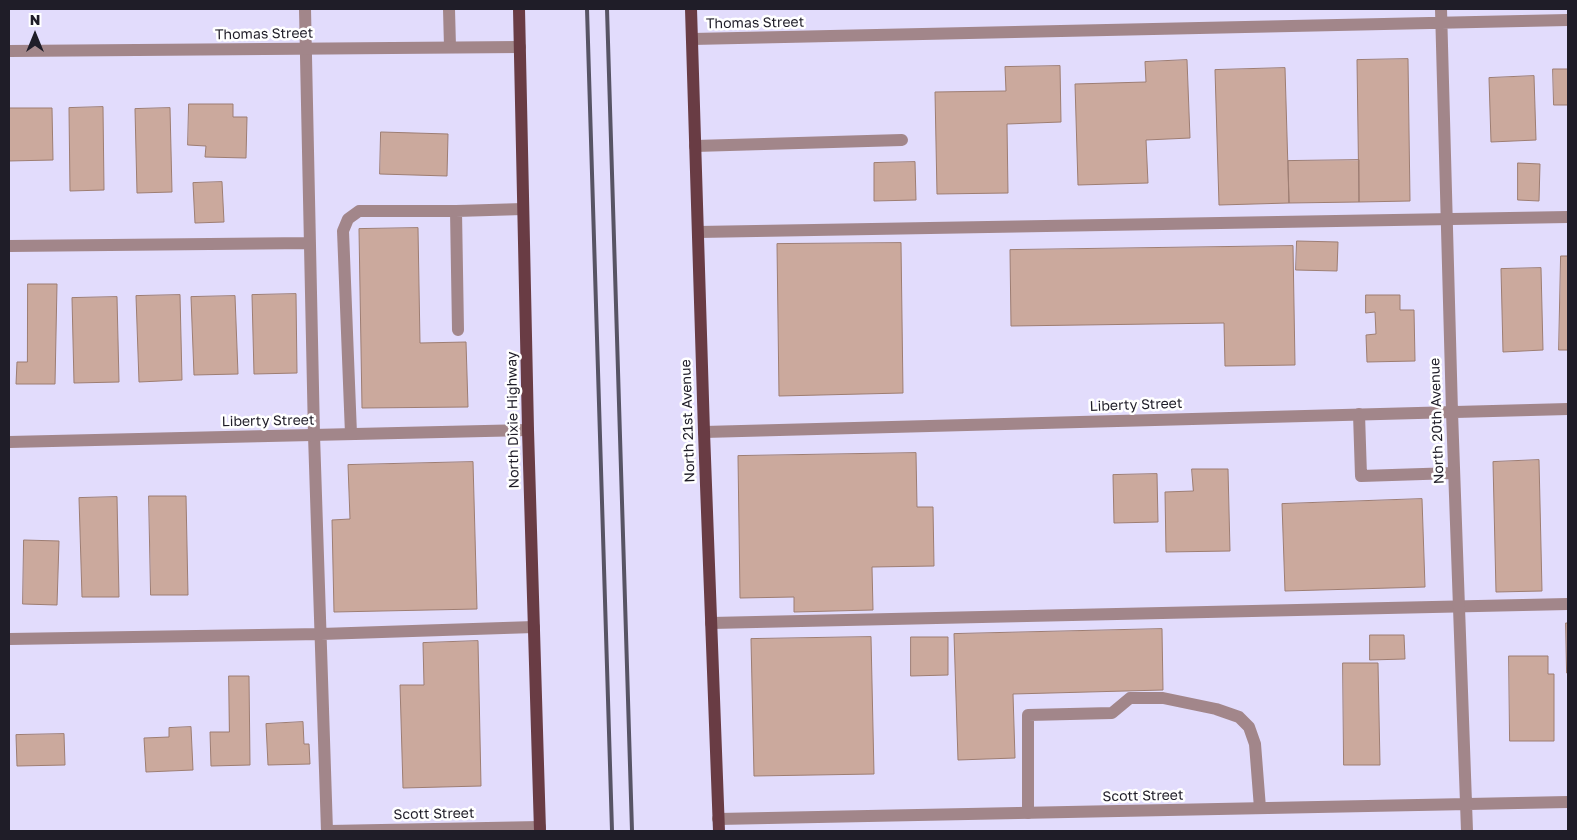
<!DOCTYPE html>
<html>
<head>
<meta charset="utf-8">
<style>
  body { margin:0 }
  #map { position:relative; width:1577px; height:840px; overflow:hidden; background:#e2dcfc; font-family:"Golos Text",sans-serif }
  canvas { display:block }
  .frame { position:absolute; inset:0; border:10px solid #1f1d28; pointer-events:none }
  .north { position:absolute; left:10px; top:10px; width:50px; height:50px; -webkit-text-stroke:4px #fff; paint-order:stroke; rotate:0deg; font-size:14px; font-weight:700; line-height:20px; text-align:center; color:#1f1d28 }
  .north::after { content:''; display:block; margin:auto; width:18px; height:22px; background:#1f1d28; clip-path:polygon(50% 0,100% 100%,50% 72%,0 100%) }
</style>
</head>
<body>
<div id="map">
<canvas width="1577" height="840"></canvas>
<div class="frame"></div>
<div class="north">N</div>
</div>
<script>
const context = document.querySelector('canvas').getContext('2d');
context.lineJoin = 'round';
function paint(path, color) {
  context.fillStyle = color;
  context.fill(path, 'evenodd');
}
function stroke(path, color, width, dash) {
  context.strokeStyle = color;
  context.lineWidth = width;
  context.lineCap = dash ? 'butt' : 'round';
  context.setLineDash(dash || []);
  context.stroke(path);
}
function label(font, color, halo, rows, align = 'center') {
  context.font = font + ' "Golos Text",sans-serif';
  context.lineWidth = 5;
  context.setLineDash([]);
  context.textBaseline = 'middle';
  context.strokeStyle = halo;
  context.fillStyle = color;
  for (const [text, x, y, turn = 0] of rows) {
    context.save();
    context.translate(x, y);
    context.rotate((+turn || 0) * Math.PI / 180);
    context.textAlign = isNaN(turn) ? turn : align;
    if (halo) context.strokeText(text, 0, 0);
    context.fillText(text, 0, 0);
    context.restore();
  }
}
const building = new Path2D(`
  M 1408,59 L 1410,201 L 1359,202 L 1357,60 Z
  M 1187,60 L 1190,138 L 1146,140 L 1148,183 L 1078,185 L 1075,84 L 1146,82 L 1145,62 Z
  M 1060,66 L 1061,122 L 1007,124 L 1008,193 L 937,194 L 935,92 L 1006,91 L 1005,67 Z
  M 1285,68 L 1289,203 L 1219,205 L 1215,70 Z
  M 1553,69 L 1568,69 L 1568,105 L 1554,105 Z
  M 1534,76 L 1536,140 L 1491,142 L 1489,78 Z
  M 189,104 L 233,104 L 233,117 L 247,117 L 246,158 L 205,157 L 206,146 L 188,145 Z
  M 103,107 L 104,190 L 70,191 L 69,108 Z
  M 9,108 L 52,108 L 53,160 L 9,161 Z
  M 170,108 L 172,192 L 137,193 L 135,109 Z
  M 381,132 L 448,134 L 447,176 L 380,174 Z
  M 1359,160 L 1359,202 L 1289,203 L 1288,161 Z
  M 915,162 L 916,200 L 874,201 L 874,163 Z
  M 1518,163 L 1540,164 L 1539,201 L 1518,200 Z
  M 222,182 L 224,222 L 195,223 L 193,183 Z
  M 418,228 L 420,343 L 466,342 L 468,407 L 362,408 L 359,229 Z
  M 1297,241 L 1338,242 L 1337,271 L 1296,270 Z
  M 901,243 L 903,393 L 779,396 L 777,244 Z
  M 1293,246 L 1295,365 L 1225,366 L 1224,323 L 1011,326 L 1010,250 Z
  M 1561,256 L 1568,256 L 1568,350 L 1559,350 Z
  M 1541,268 L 1543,350 L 1503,352 L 1501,269 Z
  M 28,284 L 57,284 L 55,384 L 16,384 L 17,362 L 27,362 Z
  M 296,294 L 297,373 L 254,374 L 252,295 Z
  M 180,295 L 182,380 L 139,382 L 136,296 Z
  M 1366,295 L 1400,295 L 1400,310 L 1414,310 L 1415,361 L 1367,362 L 1366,335 L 1376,334 L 1375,312 L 1366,313 Z
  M 235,296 L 238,374 L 194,375 L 191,297 Z
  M 117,297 L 119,382 L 74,383 L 72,298 Z
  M 916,453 L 917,507 L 933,507 L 934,566 L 872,567 L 873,610 L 794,612 L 794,597 L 740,598 L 738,456 Z
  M 1539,460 L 1542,591 L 1496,592 L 1493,462 Z
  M 473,462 L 477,609 L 334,612 L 332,520 L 350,519 L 348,465 Z
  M 1192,469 L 1228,469 L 1230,551 L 1166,552 L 1165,492 L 1193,491 Z
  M 1157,474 L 1158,522 L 1114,523 L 1113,475 Z
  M 149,496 L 186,496 L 188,595 L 151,595 Z
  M 117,497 L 119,597 L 82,597 L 79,498 Z
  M 1422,499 L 1425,587 L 1285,591 L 1282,504 Z
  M 24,540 L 59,541 L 57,605 L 23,604 Z
  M 1566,623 L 1568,623 L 1568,673 L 1567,673 Z
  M 1162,629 L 1163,690 L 1013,694 L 1015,758 L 958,760 L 954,634 Z
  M 1370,635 L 1404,635 L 1405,659 L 1370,660 Z
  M 871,637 L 874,774 L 754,776 L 751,639 Z
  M 911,637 L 948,637 L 948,675 L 911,676 Z
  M 478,641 L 481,786 L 403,788 L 400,685 L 424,685 L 423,643 Z
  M 1509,656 L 1548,656 L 1548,674 L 1554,674 L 1554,741 L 1510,741 Z
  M 1343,663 L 1378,663 L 1380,765 L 1344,765 Z
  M 229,676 L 249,676 L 250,765 L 211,766 L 210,732 L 229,732 Z
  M 303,722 L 304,744 L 309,744 L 310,764 L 268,765 L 266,724 Z
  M 191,727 L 193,770 L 146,772 L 144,738 L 169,737 L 169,728 Z
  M 64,734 L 65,765 L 17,766 L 16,735 Z`);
paint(building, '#cba99d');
stroke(building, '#9d7d72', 1);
stroke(new Path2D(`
  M 305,9 L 314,435 L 327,831
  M 449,9 L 450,47
  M 695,146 L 902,140
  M 698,232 L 1568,217
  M 9,246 L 310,243
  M 458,330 L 456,211 L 523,209
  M 1359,414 L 1361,476 L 1454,473
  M 351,434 L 343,231 L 348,219 L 359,211 L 456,211
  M 711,623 L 1568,604
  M 9,639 L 321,634 L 534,627
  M 1028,813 L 1028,715 L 1112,713 L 1130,698 L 1163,698 L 1216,709 L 1239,717 L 1249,727 L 1255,744 L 1260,808`), '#a2868a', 12);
stroke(new Path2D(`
  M 1441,9 L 1452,412 L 1467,831
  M 692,39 L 1568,20
  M 9,51 L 520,47
  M 704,432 L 1568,409
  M 9,442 L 528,430
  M 718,819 L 1568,802
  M 329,831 L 540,827`), '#a2868a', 12);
stroke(new Path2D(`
  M 519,9 L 528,430 L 540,831
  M 691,9 L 704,432 L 719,831`), '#693c44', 12);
stroke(new Path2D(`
  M 587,9 L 612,831
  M 607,9 L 632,831`), '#575465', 4);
label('14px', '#1f1d28', '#fff', [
  ["Thomas Street",755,23,-1],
  ["Thomas Street",264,34,-1],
  ["Liberty Street",1136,405,-2],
  ["North Dixie Highway",513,420,-91],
  ["Liberty Street",268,421,-1],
  ["North 21st Avenue",688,421,-92],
  ["North 20th Avenue",1437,421,-92],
  ["Scott Street",1143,796,-1],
  ["Scott Street",434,814,-1]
]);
</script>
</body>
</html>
